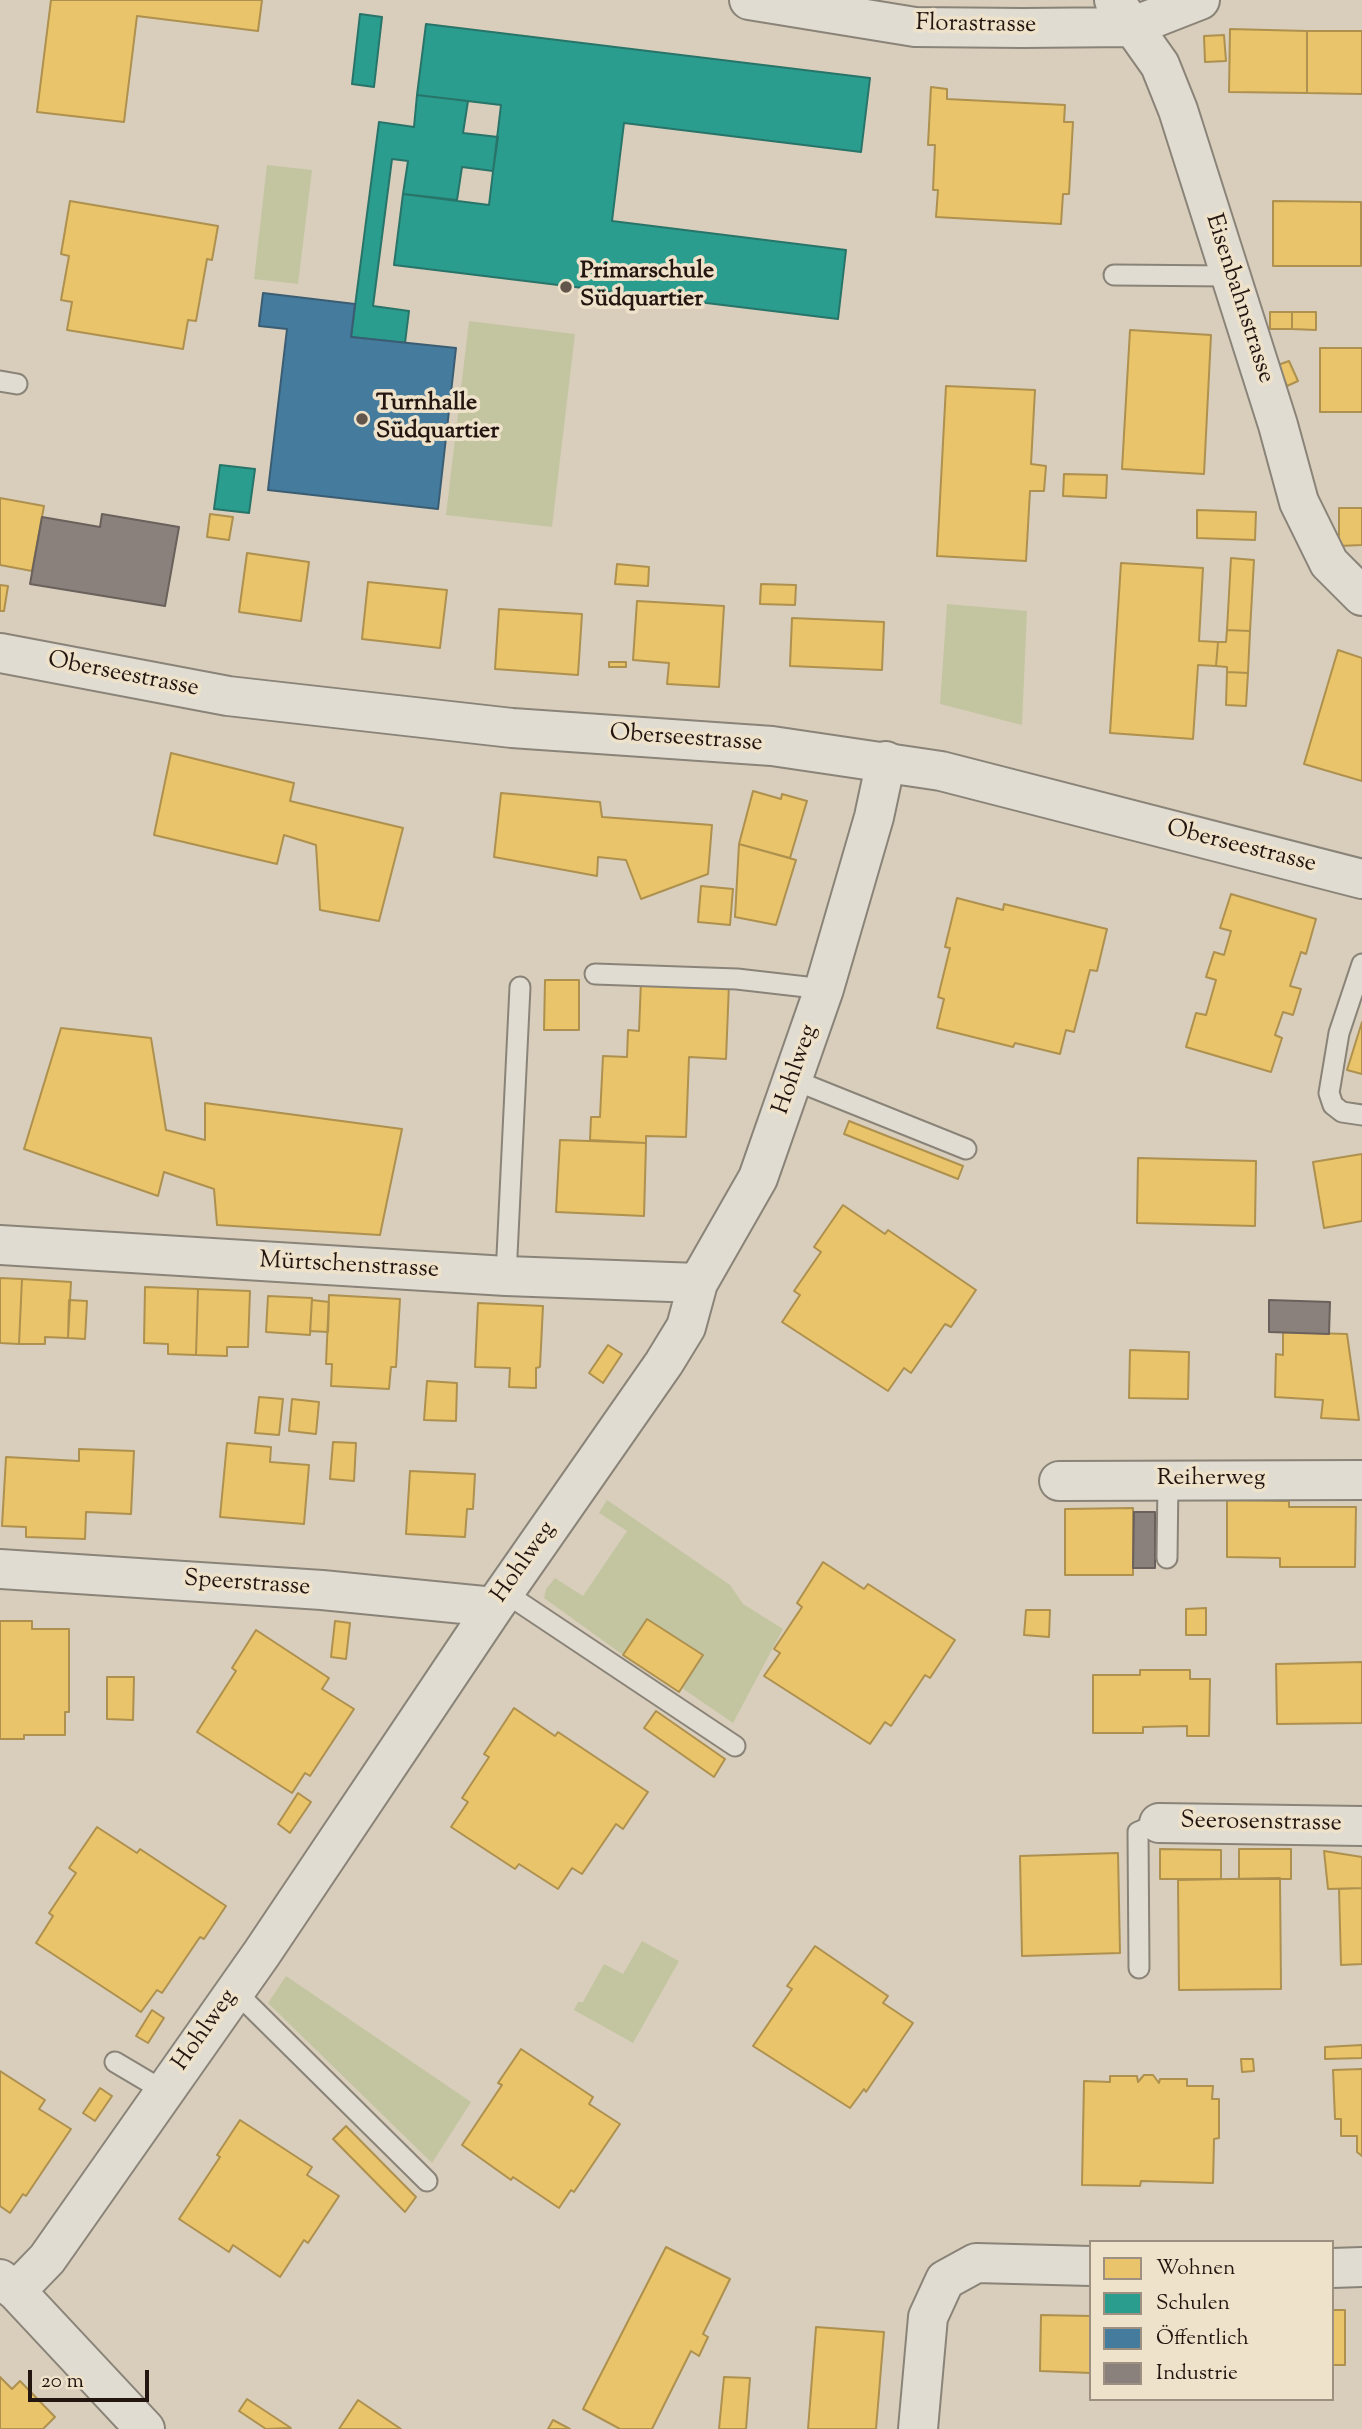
<!DOCTYPE html>
<html>
<head>
<meta charset="utf-8">
<style>
  body { margin:0 }
  #map { position:relative; width:1362px; height:2429px; overflow:hidden; background:#d8cebb; font-family:"Sorts Mill Goudy",serif }
  canvas { display:block }
  .legend { position:absolute; left:1089px; top:2240px; width:245px; height:161px; box-sizing:border-box; background:#eee2ca; border:2px solid #9d9080; margin:0; padding:9px 12px; list-style:none; font-size:21px; color:#231611 }
  .legend li { display:flex; align-items:center; gap:14px; height:35px }
  .legend b { width:35px; border:2px solid #9d9080 }
  .scale { position:absolute; left:28px; top:2370px; width:121px; height:32px; box-sizing:border-box; border:4px solid #231611; border-top:0; padding-left:9px; font-size:21px; line-height:24px; white-space:nowrap; color:#231611; -webkit-text-stroke:5px #eee2ca; paint-order:stroke }
</style>
</head>
<body>
<div id="map">
<canvas width="1362" height="2429"></canvas>
<ul class="legend">
<li><b style="height:19px;background:#e9c46a"></b>Wohnen</li>
<li><b style="height:19px;background:#2a9d8f"></b>Schulen</li>
<li><b style="height:19px;background:#457b9d"></b>Öffentlich</li>
<li><b style="height:19px;background:#8a817c"></b>Industrie</li>
</ul>
<div class="scale">20 m</div>
</div>
<script>
const context = document.querySelector('canvas').getContext('2d');
context.lineJoin = 'round';
function paint(path, color) {
  context.fillStyle = color;
  context.fill(path, 'evenodd');
}
function stroke(path, color, width, dash) {
  context.strokeStyle = color;
  context.lineWidth = width;
  context.lineCap = dash ? 'butt' : 'round';
  context.setLineDash(dash || []);
  context.stroke(path);
}
function label(font, color, halo, rows, align = 'center') {
  context.font = font + ' "Sorts Mill Goudy",serif';
  context.lineWidth = 7;
  context.setLineDash([]);
  context.textBaseline = 'middle';
  context.strokeStyle = halo;
  context.fillStyle = color;
  for (const [text, x, y, turn = 0] of rows) {
    context.save();
    context.translate(x, y);
    context.rotate((+turn || 0) * Math.PI / 180);
    context.textAlign = isNaN(turn) ? turn : align;
    if (halo) context.strokeText(text, 0, 0);
    context.fillText(text, 0, 0);
    context.restore();
  }
}
paint(new Path2D(`
  M 267,165 L 312,170 L 298,284 L 254,279 Z
  M 469,321 L 575,334 L 552,527 L 446,515 Z
  M 947,604 L 1027,611 L 1022,725 L 940,704 Z
  M 607,1500 L 730,1585 L 743,1604 L 783,1629 L 733,1723 L 682,1688 L 703,1655 L 647,1619 L 623,1655 L 544,1598 L 546,1589 L 555,1578 L 583,1596 L 627,1531 L 599,1513 Z
  M 642,1941 L 679,1961 L 633,2043 L 574,2010 L 578,2002 L 583,2002 L 604,1964 L 623,1974 Z
  M 286,1976 L 471,2102 L 432,2163 L 268,2003 Z`), '#c3c5a1');
const homes = new Path2D(`
  M 51,0 L 262,0 L 258,31 L 137,16 L 124,122 L 37,112 Z
  M 1230,29 L 1307,31 L 1307,93 L 1229,92 Z
  M 1307,31 L 1362,31 L 1362,94 L 1307,93 Z
  M 1224,35 L 1226,61 L 1205,62 L 1204,36 Z
  M 931,87 L 947,89 L 947,99 L 1065,105 L 1064,122 L 1073,122 L 1069,194 L 1063,194 L 1061,224 L 936,217 L 938,190 L 933,190 L 935,145 L 928,145 Z
  M 70,201 L 218,226 L 212,260 L 207,259 L 196,321 L 188,320 L 183,349 L 67,330 L 72,302 L 61,300 L 69,256 L 61,254 Z
  M 1273,201 L 1361,202 L 1361,266 L 1273,266 Z
  M 1270,312 L 1292,312 L 1292,329 L 1270,329 Z
  M 1292,312 L 1316,312 L 1316,330 L 1292,329 Z
  M 1130,330 L 1211,335 L 1204,474 L 1122,469 Z
  M 1320,348 L 1362,348 L 1362,412 L 1320,412 Z
  M 1289,361 L 1298,381 L 1287,386 L 1278,365 Z
  M 946,386 L 1035,390 L 1031,464 L 1046,466 L 1044,491 L 1030,491 L 1026,561 L 937,556 Z
  M 1064,474 L 1107,475 L 1106,498 L 1063,496 Z
  M 0,498 L 44,506 L 32,571 L 0,565 Z
  M 1339,508 L 1362,508 L 1362,545 L 1339,546 Z
  M 1197,510 L 1256,512 L 1255,540 L 1197,538 Z
  M 210,514 L 233,517 L 229,540 L 207,537 Z
  M 247,553 L 309,562 L 301,621 L 239,612 Z
  M 1231,558 L 1254,560 L 1250,631 L 1227,630 Z
  M 1121,563 L 1203,568 L 1199,641 L 1218,642 L 1217,655 L 1216,666 L 1198,665 L 1193,739 L 1110,733 Z
  M 617,564 L 649,567 L 648,586 L 615,584 Z
  M 368,582 L 447,590 L 440,648 L 362,639 Z
  M 761,584 L 796,585 L 795,605 L 760,604 Z
  M 0,585 L 8,586 L 4,611 L 0,611 Z
  M 637,601 L 724,606 L 719,687 L 667,684 L 669,663 L 633,660 Z
  M 499,609 L 582,614 L 578,675 L 495,669 Z
  M 792,618 L 884,622 L 882,670 L 790,666 Z
  M 1227,630 L 1250,631 L 1248,673 L 1227,672 L 1227,667 L 1216,666 L 1218,642 L 1226,642 Z
  M 1338,650 L 1362,658 L 1362,781 L 1304,764 Z
  M 609,662 L 626,662 L 626,667 L 609,667 Z
  M 1227,672 L 1248,673 L 1246,706 L 1226,705 Z
  M 171,753 L 294,783 L 290,801 L 403,828 L 379,921 L 320,910 L 316,845 L 284,835 L 277,864 L 154,835 Z
  M 753,791 L 781,799 L 782,794 L 807,801 L 790,858 L 739,844 Z
  M 501,793 L 600,802 L 602,817 L 712,825 L 708,874 L 641,899 L 626,860 L 598,857 L 597,876 L 494,857 Z
  M 739,844 L 796,860 L 776,925 L 735,917 Z
  M 701,886 L 733,889 L 730,925 L 698,922 Z
  M 1231,894 L 1316,919 L 1306,954 L 1301,952 L 1290,986 L 1301,989 L 1293,1015 L 1283,1012 L 1275,1035 L 1282,1038 L 1271,1072 L 1186,1047 L 1196,1013 L 1206,1015 L 1216,980 L 1206,977 L 1214,952 L 1224,955 L 1231,931 L 1220,928 Z
  M 957,898 L 1003,910 L 1004,904 L 1107,929 L 1097,971 L 1090,970 L 1074,1032 L 1066,1030 L 1060,1054 L 1015,1043 L 1013,1047 L 937,1028 L 944,999 L 938,997 L 950,948 L 945,947 Z
  M 545,980 L 579,980 L 579,1030 L 544,1030 Z
  M 641,981 L 729,984 L 726,1059 L 689,1057 L 686,1137 L 646,1136 L 646,1143 L 590,1140 L 591,1117 L 600,1117 L 603,1056 L 627,1057 L 628,1030 L 639,1031 Z
  M 1362,1022 L 1362,1074 L 1347,1070 Z
  M 61,1028 L 151,1038 L 166,1130 L 205,1140 L 205,1103 L 402,1129 L 380,1235 L 217,1225 L 214,1189 L 164,1172 L 158,1196 L 24,1149 Z
  M 849,1121 L 963,1166 L 958,1179 L 844,1134 Z
  M 560,1140 L 646,1143 L 644,1216 L 556,1212 Z
  M 1362,1154 L 1362,1221 L 1324,1228 L 1313,1162 Z
  M 1138,1158 L 1256,1161 L 1255,1226 L 1137,1223 Z
  M 843,1205 L 885,1234 L 888,1230 L 976,1290 L 951,1327 L 945,1324 L 911,1373 L 904,1368 L 888,1391 L 782,1322 L 800,1295 L 794,1291 L 821,1252 L 814,1247 Z
  M 0,1278 L 22,1279 L 19,1344 L 0,1343 Z
  M 22,1279 L 71,1282 L 68,1338 L 45,1337 L 45,1344 L 19,1344 Z
  M 145,1287 L 198,1289 L 196,1355 L 168,1354 L 168,1344 L 144,1343 Z
  M 198,1289 L 250,1291 L 248,1347 L 227,1347 L 227,1356 L 196,1355 Z
  M 329,1295 L 400,1299 L 396,1367 L 391,1367 L 389,1389 L 331,1386 L 332,1364 L 326,1364 Z
  M 268,1296 L 312,1298 L 310,1335 L 266,1332 Z
  M 69,1300 L 87,1301 L 85,1339 L 68,1338 Z
  M 312,1300 L 329,1302 L 328,1332 L 310,1331 Z
  M 478,1303 L 543,1306 L 540,1367 L 536,1368 L 536,1388 L 509,1387 L 510,1368 L 475,1367 Z
  M 1283,1332 L 1347,1334 L 1359,1420 L 1321,1418 L 1323,1400 L 1275,1397 L 1276,1354 L 1283,1355 Z
  M 608,1345 L 622,1354 L 603,1383 L 589,1373 Z
  M 1130,1350 L 1189,1352 L 1188,1399 L 1129,1398 Z
  M 427,1381 L 457,1383 L 456,1421 L 424,1420 Z
  M 259,1397 L 283,1399 L 279,1435 L 255,1433 Z
  M 292,1399 L 319,1402 L 316,1434 L 289,1431 Z
  M 333,1442 L 356,1443 L 354,1481 L 330,1479 Z
  M 227,1443 L 271,1447 L 270,1462 L 309,1465 L 304,1524 L 220,1517 Z
  M 79,1449 L 134,1451 L 131,1514 L 86,1512 L 85,1539 L 26,1537 L 26,1527 L 2,1526 L 6,1457 L 79,1461 Z
  M 410,1471 L 475,1474 L 473,1509 L 467,1509 L 465,1537 L 406,1534 Z
  M 1227,1500 L 1289,1501 L 1289,1507 L 1356,1507 L 1355,1567 L 1280,1567 L 1280,1558 L 1227,1557 Z
  M 1133,1508 L 1133,1575 L 1065,1575 L 1065,1509 Z
  M 823,1562 L 864,1589 L 868,1584 L 955,1640 L 930,1678 L 925,1675 L 891,1726 L 885,1722 L 870,1744 L 764,1676 L 780,1653 L 774,1649 L 802,1607 L 797,1603 Z
  M 1206,1608 L 1206,1635 L 1186,1635 L 1186,1609 Z
  M 1026,1610 L 1050,1610 L 1049,1637 L 1024,1635 Z
  M 647,1619 L 703,1655 L 679,1692 L 623,1655 Z
  M 0,1621 L 32,1621 L 32,1629 L 69,1629 L 69,1712 L 65,1712 L 65,1735 L 24,1735 L 24,1739 L 0,1739 Z
  M 335,1621 L 350,1623 L 346,1659 L 331,1657 Z
  M 256,1630 L 329,1678 L 322,1689 L 354,1709 L 310,1776 L 305,1773 L 292,1793 L 197,1732 L 236,1671 L 232,1668 Z
  M 1362,1662 L 1362,1723 L 1277,1724 L 1276,1664 Z
  M 1140,1670 L 1190,1670 L 1190,1679 L 1210,1679 L 1209,1736 L 1187,1736 L 1187,1726 L 1143,1727 L 1143,1733 L 1093,1733 L 1093,1675 L 1140,1675 Z
  M 107,1677 L 134,1677 L 133,1720 L 107,1719 Z
  M 514,1708 L 555,1736 L 558,1732 L 648,1792 L 623,1829 L 616,1824 L 582,1874 L 572,1868 L 558,1889 L 519,1864 L 515,1869 L 451,1827 L 468,1802 L 462,1798 L 489,1757 L 484,1754 Z
  M 656,1711 L 725,1759 L 714,1777 L 644,1728 Z
  M 298,1793 L 311,1802 L 290,1833 L 278,1824 Z
  M 97,1827 L 137,1853 L 140,1849 L 226,1906 L 204,1939 L 200,1937 L 162,1993 L 157,1990 L 141,2012 L 36,1943 L 53,1916 L 49,1913 L 76,1873 L 69,1868 Z
  M 1160,1849 L 1221,1850 L 1221,1879 L 1160,1879 Z
  M 1239,1849 L 1291,1849 L 1291,1879 L 1239,1879 Z
  M 1324,1851 L 1362,1857 L 1362,1888 L 1328,1889 Z
  M 1118,1853 L 1120,1953 L 1022,1956 L 1020,1856 Z
  M 1280,1878 L 1281,1989 L 1179,1990 L 1178,1880 Z
  M 1362,1888 L 1362,1964 L 1341,1965 L 1339,1889 Z
  M 815,1946 L 888,1996 L 883,2003 L 913,2023 L 866,2092 L 864,2089 L 850,2108 L 753,2046 L 792,1989 L 787,1986 Z
  M 152,2010 L 164,2018 L 148,2043 L 136,2036 Z
  M 1362,2045 L 1362,2058 L 1325,2059 L 1325,2047 Z
  M 521,2049 L 593,2097 L 589,2104 L 620,2124 L 574,2192 L 571,2190 L 559,2208 L 513,2177 L 511,2180 L 462,2145 L 502,2085 L 498,2083 Z
  M 1241,2059 L 1253,2059 L 1254,2071 L 1242,2072 Z
  M 1362,2069 L 1362,2156 L 1357,2152 L 1357,2136 L 1341,2136 L 1341,2119 L 1335,2119 L 1333,2070 Z
  M 0,2071 L 45,2100 L 39,2109 L 71,2129 L 26,2196 L 23,2194 L 10,2213 L 0,2206 Z
  M 1144,2075 L 1153,2075 L 1159,2083 L 1160,2079 L 1187,2079 L 1187,2086 L 1213,2086 L 1212,2099 L 1219,2099 L 1219,2138 L 1214,2139 L 1213,2183 L 1141,2181 L 1140,2186 L 1082,2185 L 1084,2081 L 1110,2082 L 1110,2076 L 1137,2076 L 1138,2082 Z
  M 100,2088 L 112,2096 L 95,2121 L 83,2113 Z
  M 240,2120 L 312,2167 L 307,2175 L 339,2196 L 308,2243 L 304,2240 L 280,2277 L 233,2245 L 229,2252 L 179,2219 L 220,2157 L 217,2155 Z
  M 346,2126 L 416,2197 L 405,2212 L 333,2139 Z
  M 666,2247 L 730,2279 L 703,2334 L 708,2337 L 699,2356 L 691,2351 L 652,2429 L 620,2429 L 583,2409 Z
  M 1332,2310 L 1345,2310 L 1345,2365 L 1332,2365 Z
  M 1041,2315 L 1091,2316 L 1091,2373 L 1040,2371 Z
  M 816,2327 L 884,2332 L 876,2429 L 808,2429 Z
  M 0,2377 L 12,2389 L 20,2381 L 55,2417 L 43,2429 L 0,2429 Z
  M 724,2377 L 750,2378 L 746,2429 L 719,2429 Z
  M 247,2399 L 291,2428 L 266,2429 L 239,2411 Z
  M 358,2400 L 401,2429 L 339,2429 Z
  M 553,2420 L 570,2429 L 548,2429 Z`);
paint(homes, '#e9c46a');
stroke(homes, '#ae904f', 2);
const schools = new Path2D(`
  M 360,14 L 382,17 L 374,87 L 352,84 Z
  M 426,24 L 870,78 L 861,152 L 624,123 L 612,221 L 846,250 L 838,319 L 394,265 L 403,194 L 489,205 L 501,105 L 417,95 Z
  M 417,95 L 468,101 L 463,133 L 498,137 L 493,171 L 462,167 L 457,200 L 403,194 L 408,161 L 392,159 L 373,306 L 409,311 L 405,343 L 351,337 L 379,122 L 414,127 Z
  M 220,465 L 255,469 L 249,513 L 214,509 Z`);
paint(schools, '#2a9d8f');
stroke(schools, '#287469', 2);
const public = new Path2D(`
  M 263,293 L 355,304 L 351,337 L 456,348 L 438,509 L 268,490 L 287,329 L 259,326 Z`);
paint(public, '#457b9d');
stroke(public, '#3b5d73', 2);
const industry = new Path2D(`
  M 102,514 L 179,527 L 165,606 L 30,584 L 42,517 L 100,527 Z
  M 1269,1300 L 1330,1302 L 1329,1334 L 1269,1332 Z
  M 1134,1512 L 1155,1512 L 1155,1568 L 1133,1568 Z`);
paint(industry, '#8a817c');
stroke(industry, '#6b615c', 2);
const service = new Path2D(`
  M 1114,275 L 1230,276
  M 0,381 L 17,384
  M 1362,964 L 1339,1033 L 1329,1093 L 1333,1105 L 1342,1112 L 1362,1115
  M 595,974 L 737,979 L 824,989
  M 794,1080 L 966,1149
  M 506,1276 L 520,987
  M 1167,1558 L 1168,1480
  M 504,1592 L 735,1746
  M 1139,1968 L 1138,1832 L 1159,1823
  M 234,1990 L 427,2181
  M 115,2062 L 164,2091`);
const minor = new Path2D(`
  M 749,0 L 915,27 L 1022,28 L 1131,27 L 1200,0
  M 1114,0 L 1160,65 L 1178,110 L 1278,425 L 1299,502 L 1329,563 L 1362,596
  M 0,1245 L 506,1276 L 698,1283
  M 1059,1481 L 1362,1480
  M 0,1569 L 322,1590 L 494,1607
  M 1159,1823 L 1362,1826
  M 1332,2268 L 1362,2267
  M 0,2279 L 16,2291 L 145,2429
  M 16,2291 L 47,2259 L 262,1953 L 494,1607 L 664,1363 L 686,1327 L 698,1283 L 758,1178 L 824,989 L 874,817 L 886,761
  M 918,2429 L 928,2317 L 945,2280 L 976,2263 L 1091,2266`);
const tertiary = new Path2D(`
  M 0,653 L 228,696 L 512,728 L 772,746 L 941,771 L 1362,879`);
stroke(service, '#8a8378', 23);
stroke(minor, '#8a8378', 42);
stroke(tertiary, '#8a8378', 42);
stroke(service, '#e0dcd2', 19);
stroke(minor, '#e0dcd2', 38);
stroke(tertiary, '#e0dcd2', 38);
for (const [x, y, r, color] of [
  [566,287,7,"#62564c"],
  [362,419,7,"#62564c"]
]) {
  const dot = new Path2D();
  dot.arc(x, y, r, 0, 2 * Math.PI);
  context.fillStyle = color;
  context.fill(dot);
  stroke(dot, '#eee2ca', 2.5);
}
label('24px', '#231611', '#eee2ca', [
  ["Florastrasse",976,26,1],
  ["Eisenbahnstrasse",1238,299,72],
  ["Oberseestrasse",123,676,11],
  ["Oberseestrasse",686,740,4],
  ["Oberseestrasse",1241,848,14],
  ["Hohlweg",797,1070,-71],
  ["Mürtschenstrasse",349,1267,3],
  ["Reiherweg",1211,1480],
  ["Hohlweg",525,1563,-55],
  ["Speerstrasse",247,1585,4],
  ["Seerosenstrasse",1261,1824,1],
  ["Hohlweg",206,2031,-55]
]);
label('bold 24px', '#231611', '#eee2ca', [
  ["Primarschule",580,273],
  ["Südquartier",580,301],
  ["Turnhalle",376,405],
  ["Südquartier",376,433]
], 'left');
</script>
</body>
</html>
